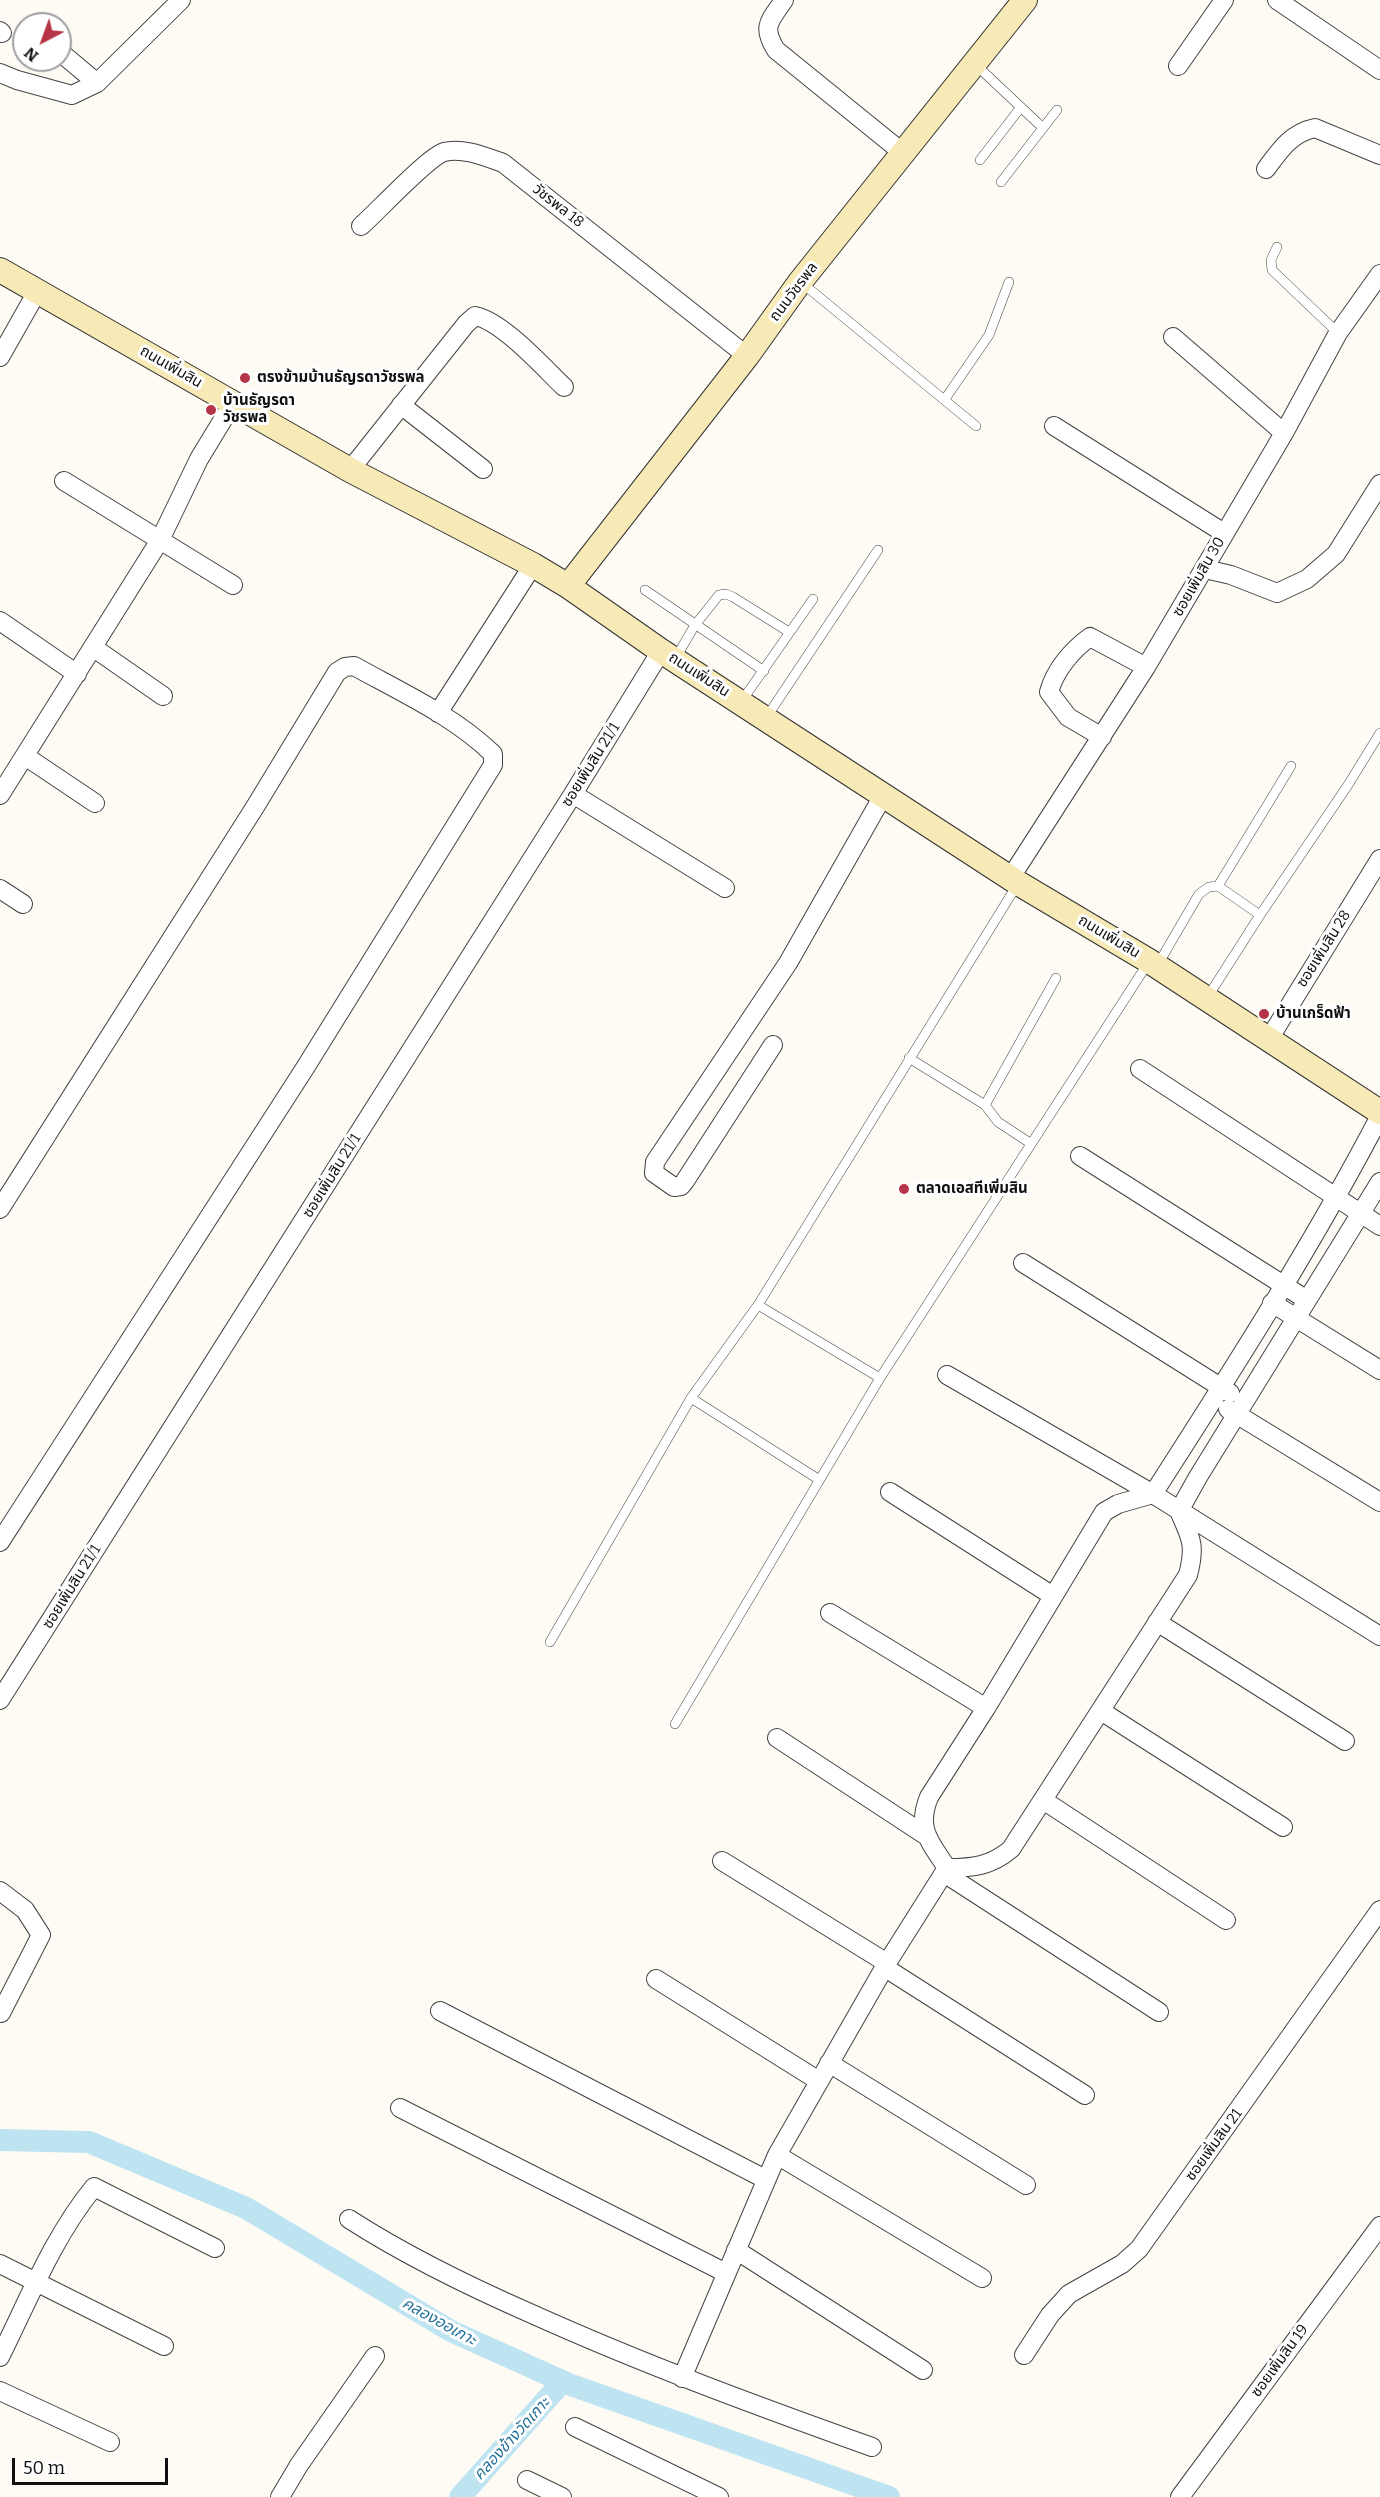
<!DOCTYPE html>
<html>
<head>
<meta charset="utf-8">
<style>
  body { margin:0 }
  #map { position:relative; width:1380px; height:2497px; overflow:hidden; background:#fefbf5; font-family:Bitter,serif }
  canvas { display:block }
  .north { position:absolute; left:12px; top:12px; width:60px; height:60px; box-sizing:border-box; background:#fff; border:2px solid #9f9f9f; border-radius:50%; rotate:221deg; font-size:16px; font-weight:700; line-height:24px; text-align:center; color:#101010 }
  .north::after { content:''; display:block; margin:auto; width:21px; height:27px; background:#b53447; clip-path:polygon(50% 0,100% 100%,50% 72%,0 100%) }
  .scale { position:absolute; left:12px; top:2458px; width:156px; height:27px; box-sizing:border-box; border:3px solid #101010; border-top:0; padding-left:8px; font-size:18px; line-height:21px; white-space:nowrap; color:#101010; -webkit-text-stroke:4px #fff; paint-order:stroke }
</style>
</head>
<body>
<div id="map">
<canvas width="1380" height="2497"></canvas>
<div class="north">N</div>
<div class="scale">50 m</div>
</div>
<script>
const context = document.querySelector('canvas').getContext('2d');
context.lineJoin = 'round';
function stroke(path, color, width, dash) {
  context.strokeStyle = color;
  context.lineWidth = width;
  context.lineCap = dash ? 'butt' : 'round';
  context.setLineDash(dash || []);
  context.stroke(path);
}
function label(font, color, halo, rows, align = 'center') {
  context.font = font + ' Bitter,"Noto Sans Thai",serif';
  context.lineWidth = 6;
  context.setLineDash([]);
  context.textBaseline = 'middle';
  context.strokeStyle = halo;
  context.fillStyle = color;
  for (const [text, x, y, turn = 0] of rows) {
    context.save();
    context.translate(x, y);
    context.rotate((+turn || 0) * Math.PI / 180);
    context.textAlign = isNaN(turn) ? turn : align;
    if (halo) context.strokeText(text, 0, 0);
    context.fillText(text, 0, 0);
    context.restore();
  }
}
stroke(new Path2D(`
  M 0,2140 L 89,2142 L 246,2208 L 451,2331 L 571,2385 L 889,2497
  M 460,2497 L 563,2381`), '#bee4f1', 22);
const lane = new Path2D(`
  M 975,64 L 1043,128
  M 980,160 L 1021,107
  M 1001,182 L 1057,110
  M 1277,247 L 1271,260 L 1272,270 L 1338,333
  M 802,283 L 976,426
  M 945,399 L 989,335 L 1009,282
  M 645,590 L 764,671
  M 675,659 L 695,625 L 719,595 L 726,594 L 733,597 L 789,632
  M 741,702 L 813,599
  M 766,718 L 878,550
  M 1218,886 L 1291,766
  M 1157,966 L 1199,894 L 1209,887 L 1218,886 L 1260,915 L 1348,785 L 1380,733
  M 1207,998 L 1260,915
  M 909,1058 L 985,1105 L 998,1122 L 1030,1143
  M 985,1105 L 1056,978
  M 758,1305 L 880,1378
  M 691,1398 L 818,1479
  M 550,1642 L 691,1398 L 758,1305 L 1017,885
  M 675,1724 L 880,1378 L 1148,963`);
const street = new Path2D(`
  M 784,0 C 770,21 761,26 776,50 L 903,153
  M 1277,0 L 1380,70
  M 0,31 L 2,33
  M 60,52 L 97,83
  M 1178,66 L 1224,0
  M 0,73 L 17,80 L 72,95 L 97,83 L 181,0
  M 1266,169 C 1280,150 1291,133 1315,128 L 1380,155
  M 361,226 C 377,212 428,157 444,152 C 463,147 486,157 503,163 L 747,356
  M 1173,337 L 1284,433
  M 0,357 L 38,290
  M 401,405 L 483,469
  M 1054,426 L 1224,533
  M 350,470 L 466,324 L 475,316 C 502,321 543,367 564,387
  M 64,481 L 233,585
  M 1205,569 L 1231,575 L 1277,593 L 1307,579 L 1336,554 L 1380,484
  M 0,621 L 77,674
  M 94,648 L 163,696
  M 438,713 L 533,565
  M 1102,737 L 1068,717 L 1049,692 C 1055,670 1072,650 1090,637 L 1146,667
  M 25,756 L 95,803
  M 573,794 L 725,888
  M 0,795 L 160,540 L 199,459 L 233,403
  M 1011,877 L 1146,667 L 1284,433 L 1338,333 L 1380,274
  M 0,889 L 23,904
  M 1269,1039 L 1380,859
  M 773,1045 L 685,1181 L 681,1186 L 674,1187 L 654,1173 L 655,1162 L 788,963 L 884,794
  M 1140,1069 L 1380,1226
  M 1080,1156 L 1307,1300
  M 0,1209 L 255,807 L 337,672 L 345,667 L 354,666 C 401,692 454,716 493,754 L 493,765 L 305,1068 L 0,1542
  M 1023,1263 L 1230,1393
  M 1272,1303 L 1380,1370
  M 947,1375 L 1153,1494 L 1380,1636
  M 1228,1409 L 1380,1502
  M 890,1492 L 1053,1596
  M 1179,1511 C 1191,1538 1196,1545 1188,1575 L 1011,1849 C 991,1866 973,1868 947,1868 C 930,1842 916,1829 929,1797 L 986,1708 L 1104,1512 L 1118,1504 L 1153,1494 C 1232,1371 1312,1246 1380,1116
  M 1179,1511 L 1198,1477 L 1380,1182
  M 830,1613 L 986,1708
  M 1157,1622 L 1345,1741
  M 0,1700 L 573,794 L 661,651
  M 1101,1711 L 1283,1827
  M 777,1738 L 925,1835
  M 1043,1800 L 1226,1920
  M 722,1861 L 887,1963
  M 944,1873 L 1159,2012
  M 0,1891 L 25,1910 L 41,1935 L 1,2013
  M 884,1967 L 1085,2095
  M 656,1979 L 819,2081
  M 440,2011 L 765,2179
  M 829,2063 L 1026,2185
  M 400,2108 L 726,2273
  M 777,2155 L 982,2278
  M 349,2219 C 408,2257 468,2286 532,2314 C 643,2364 757,2406 872,2447
  M 736,2250 L 923,2370
  M 0,2264 L 164,2346
  M 1024,2355 L 1050,2315 L 1069,2294 L 1122,2264 L 1139,2249 L 1380,1910
  M 0,2357 C 29,2299 53,2237 94,2187 L 215,2248
  M 682,2378 L 777,2155 L 887,1963 L 947,1868
  M 0,2391 L 110,2442
  M 575,2427 L 719,2497
  M 527,2480 L 562,2497
  M 280,2497 L 299,2465 L 375,2356
  M 1180,2497 L 1380,2226`);
const secondary = new Path2D(`
  M 0,270 L 350,470 L 533,565 L 568,586 L 661,651 L 1018,883 L 1149,961 L 1380,1112
  M 568,586 L 747,356 L 800,282 L 1025,0`);
stroke(lane, '#434343', 10);
stroke(street, '#434343', 20);
stroke(secondary, '#323232', 26);
stroke(lane, '#fff', 9);
stroke(street, '#fff', 18);
stroke(secondary, '#f8eab6', 24);
for (const [x, y, r, color] of [
  [245,378,6,"#b53447"],
  [211,410,6,"#b53447"],
  [1264,1014,6,"#b53447"],
  [904,1189,6,"#b53447"]
]) {
  const dot = new Path2D();
  dot.arc(x, y, r, 0, 2 * Math.PI);
  context.fillStyle = color;
  context.fill(dot);
  stroke(dot, '#fff', 2);
}
label('15px', '#101010', '#fff', [
  ["วัชรพล 18",558,206,38],
  ["ถนนวัชรพล",794,292,-53],
  ["ถนนเพิ่มสิน",171,367,30],
  ["ซอยเพิ่มสิน 30",1199,577,-60],
  ["ถนนเพิ่มสิน",699,675,33],
  ["ซอยเพิ่มสิน 21/1",591,765,-58],
  ["ถนนเพิ่มสิน",1109,937,31],
  ["ซอยเพิ่มสิน 28",1324,949,-58],
  ["ซอยเพิ่มสิน 21/1",332,1176,-58],
  ["ซอยเพิ่มสิน 21/1",72,1587,-58],
  ["ซอยเพิ่มสิน 21",1214,2145,-54],
  ["ซอยเพิ่มสิน 19",1280,2361,-54]
]);
label('bold 15px', '#101010', '#fff', [
  ["ตรงข้ามบ้านธัญรดาวัชรพล",257,378],
  ["บ้านธัญรดา",223,401],
  ["วัชรพล",223,418],
  ["บ้านเกร็ดฟ้า",1276,1014],
  ["ตลาดเอสทีเพิ่มสิน",916,1189]
], 'left');
label('italic 16px', '#237299', '#fff', [
  ["คลองออเกาะ",439,2322,29],
  ["คลองข้างวัดเกาะ",512,2439,-48]
]);
</script>
</body>
</html>
